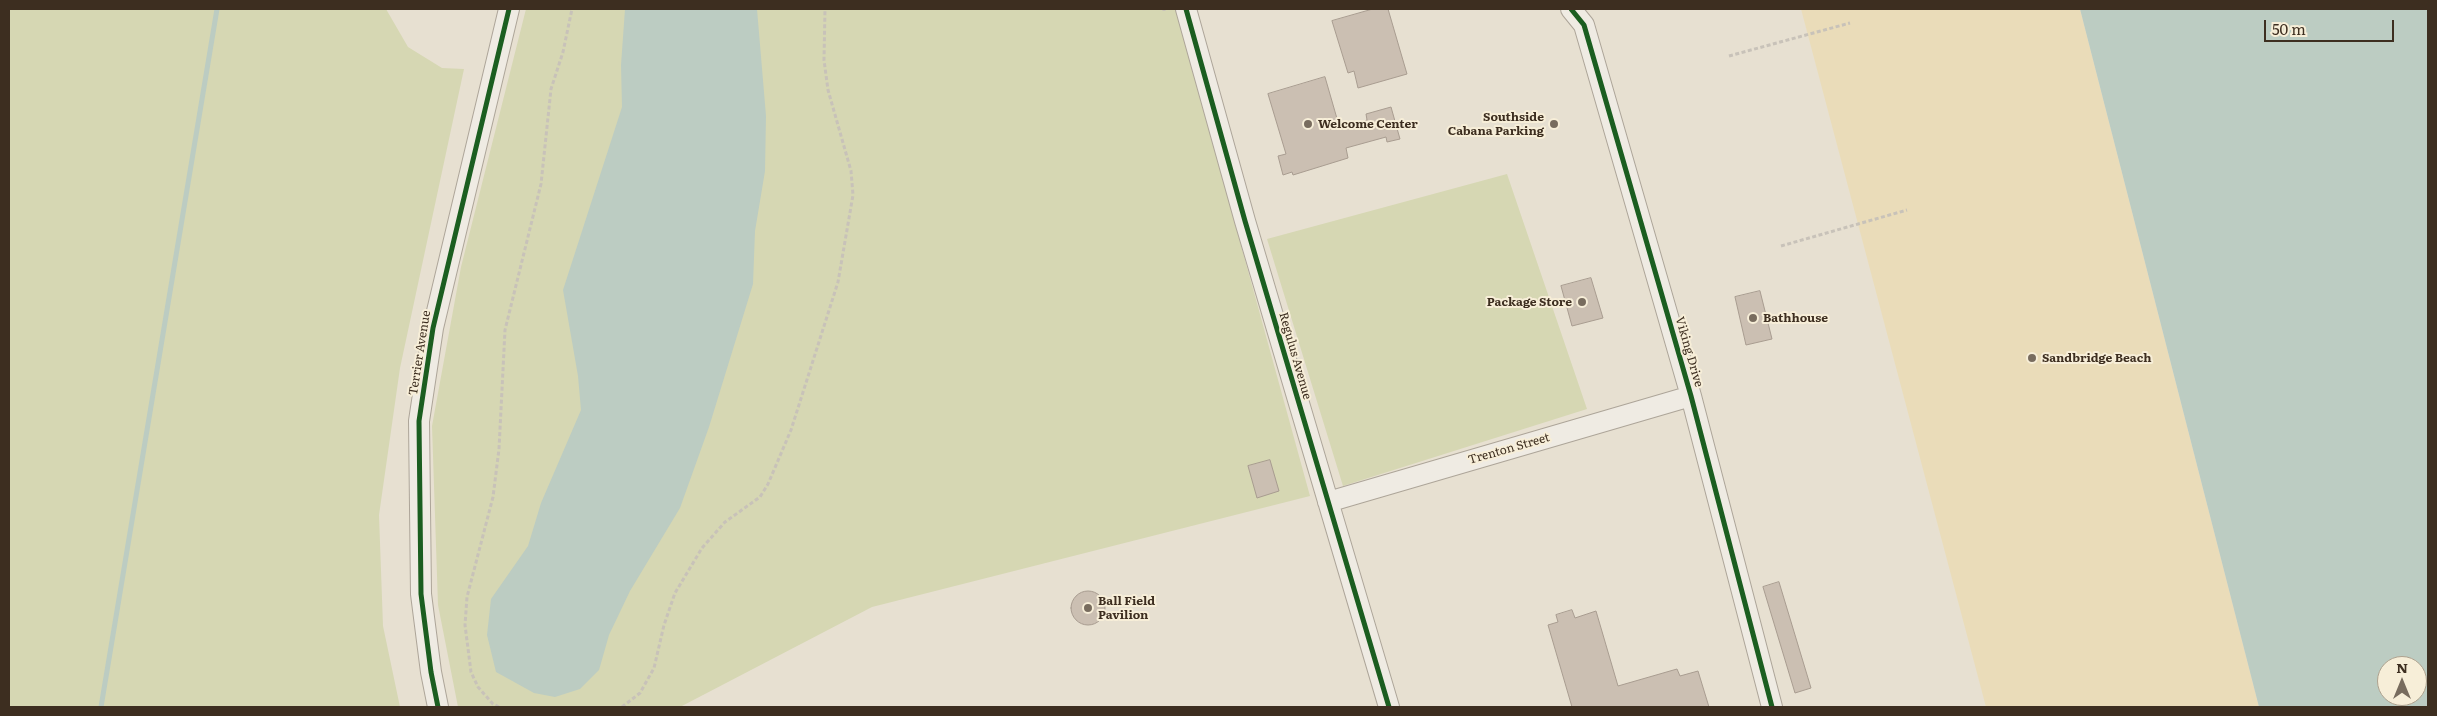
<!DOCTYPE html>
<html>
<head>
<meta charset="utf-8">
<style>
  body { margin:0 }
  #map { position:relative; width:2437px; height:716px; overflow:hidden; background:#e7e0d1; font-family:Literata,serif }
  canvas { display:block }
  .frame { position:absolute; inset:0; border:10px solid #3d2e20; pointer-events:none }
  .north { position:absolute; left:2377px; top:656px; width:50px; height:50px; box-sizing:border-box; background:#f7eed8; border:1px solid #ada18e; border-radius:50%; rotate:0deg; font-size:14px; font-weight:700; line-height:20px; text-align:center; color:#3d2e20 }
  .north::after { content:''; display:block; margin:auto; width:18px; height:22px; background:#786c5e; clip-path:polygon(50% 0,100% 100%,50% 72%,0 100%) }
  .scale { position:absolute; left:2264px; top:20px; width:130px; height:22px; box-sizing:border-box; border:2px solid #3d2e20; border-top:0; padding-left:6px; font-size:15px; line-height:18px; white-space:nowrap; color:#3d2e20; -webkit-text-stroke:4px #f7eed8; paint-order:stroke }
</style>
</head>
<body>
<div id="map">
<canvas width="2437" height="716"></canvas>
<div class="frame"></div>
<div class="north">N</div>
<div class="scale">50 m</div>
</div>
<script>
const context = document.querySelector('canvas').getContext('2d');
context.lineJoin = 'round';
function paint(path, color) {
  context.fillStyle = color;
  context.fill(path, 'evenodd');
}
function stroke(path, color, width, dash) {
  context.strokeStyle = color;
  context.lineWidth = width;
  context.lineCap = dash ? 'butt' : 'round';
  context.setLineDash(dash || []);
  context.stroke(path);
}
function label(font, color, halo, rows, align = 'center') {
  context.font = font + ' Literata,serif';
  context.lineWidth = 4;
  context.setLineDash([]);
  context.textBaseline = 'middle';
  context.strokeStyle = halo;
  context.fillStyle = color;
  for (const [text, x, y, turn = 0] of rows) {
    context.save();
    context.translate(x, y);
    context.rotate((+turn || 0) * Math.PI / 180);
    context.textAlign = isNaN(turn) ? turn : align;
    if (halo) context.strokeText(text, 0, 0);
    context.fillText(text, 0, 0);
    context.restore();
  }
}
paint(new Path2D(`
  M 9,9 L 386,9 L 408,47 L 442,68 L 464,69 L 400,368 L 379,515 L 383,626 L 400,707 L 9,707 Z
  M 526,9 L 1176,9 L 1310,496 L 872,607 L 680,707 L 458,707 L 438,605 L 432,426 L 461,267 Z
  M 1507,174 L 1587,409 L 1343,486 L 1267,239 Z`), '#d6d7b3');
paint(new Path2D(`
  M 1801,9 L 2080,9 L 2259,707 L 1986,707 Z`), '#eadcb9');
paint(new Path2D(`
  M 625,9 L 757,9 L 766,116 L 765,171 L 755,231 L 753,284 L 709,427 L 680,508 L 630,591 L 609,635 L 599,670 L 580,689 L 555,697 L 534,693 L 496,672 L 487,635 L 491,599 L 528,546 L 541,503 L 581,410 L 578,376 L 563,290 L 622,107 L 621,65 Z
  M 2080,9 L 2428,9 L 2428,707 L 2259,707 ZM 2387,666 L 2417,666 L 2417,696 L 2387,696 Z`), '#bcccc2');
stroke(new Path2D(`
  M 101,707 L 217,9`), '#bcccc2', 5);
const building = new Path2D(`
  M 1373,9 L 1388,9 L 1407,74 L 1358,88 L 1354,71 L 1348,73 L 1332,21 Z
  M 1325,77 L 1340,129 L 1367,120 L 1366,114 L 1391,107 L 1400,139 L 1387,142 L 1386,137 L 1346,148 L 1348,158 L 1293,175 L 1292,172 L 1283,175 L 1278,156 L 1286,154 L 1268,94 Z
  M 1591,278 L 1603,318 L 1572,326 L 1561,286 Z
  M 1760,291 L 1772,339 L 1746,345 L 1735,297 Z
  M 1270,460 L 1279,491 L 1257,498 L 1248,466 Z
  M 1779,582 L 1811,688 L 1795,693 L 1763,587 Z
  M1071 608a17 17 0 1 1 34 0a17 17 0 1 1-34 0Z
  M 1572,610 L 1575,618 L 1596,611 L 1618,686 L 1677,669 L 1680,676 L 1698,671 L 1709,707 L 1572,707 L 1548,625 L 1558,622 L 1556,615 Z`);
paint(building, '#cbbfb2');
stroke(building, '#a89c90', 1);
const minor = new Path2D(`
  M 1186,9 L 1245,221 L 1389,707
  M 1571,9 L 1584,25 L 1691,396 L 1772,707
  M 1328,502 L 1691,396
  M 438,707 L 431,672 L 421,594 L 419,421 L 433,328 L 509,9`);
stroke(minor, '#ada599', 22);
stroke(new Path2D(`
  M 1164,9 L 1164,11
  M 1729,56 L 1850,23
  M 1781,246 L 1907,210
  M 499,707 L 493,704 L 478,687 L 471,672 L 465,625 L 467,597 L 493,497 L 499,449 L 505,330 L 541,184 L 551,89 L 563,52 L 572,9
  M 622,707 L 640,693 L 654,668 L 664,625 L 675,593 L 702,548 L 725,522 L 760,497 L 768,484 L 791,430 L 838,282 L 853,195 L 851,171 L 828,90 L 824,60 L 825,9`), '#c8c2b9', 3, [4, 2.5]);
stroke(minor, '#efebe3', 20);
stroke(new Path2D(`
  M 1186,9 L 1245,221 L 1389,707
  M 1571,9 L 1584,25 L 1691,396 L 1772,707
  M 438,707 L 431,672 L 421,594 L 419,421 L 433,328 L 509,9`), '#1b5e20', 5);
for (const [x, y, r, color] of [
  [1308,124,5,"#786c5e"],
  [1554,124,5,"#786c5e"],
  [1582,302,5,"#786c5e"],
  [1753,318,5,"#786c5e"],
  [2032,358,5,"#786c5e"],
  [1088,608,5,"#786c5e"]
]) {
  const dot = new Path2D();
  dot.arc(x, y, r, 0, 2 * Math.PI);
  context.fillStyle = color;
  context.fill(dot);
  stroke(dot, '#f7eed8', 2);
}
label('bold 12px', '#3d2e20', '#f7eed8', [
  ["Southside",1544,117,"right"],
  ["Cabana Parking",1544,131,"right"],
  ["Welcome Center",1318,124],
  ["Package Store",1572,302,"right"],
  ["Bathhouse",1763,318],
  ["Sandbridge Beach",2042,358],
  ["Ball Field",1098,601],
  ["Pavilion",1098,615]
], 'left');
label('12px', '#3d2e20', '#f7eed8', [
  ["Viking Drive",1689,352,74],
  ["Terrier Avenue",420,353,-81],
  ["Regulus Avenue",1295,356,74],
  ["Trenton Street",1509,449,-16]
]);
</script>
</body>
</html>
